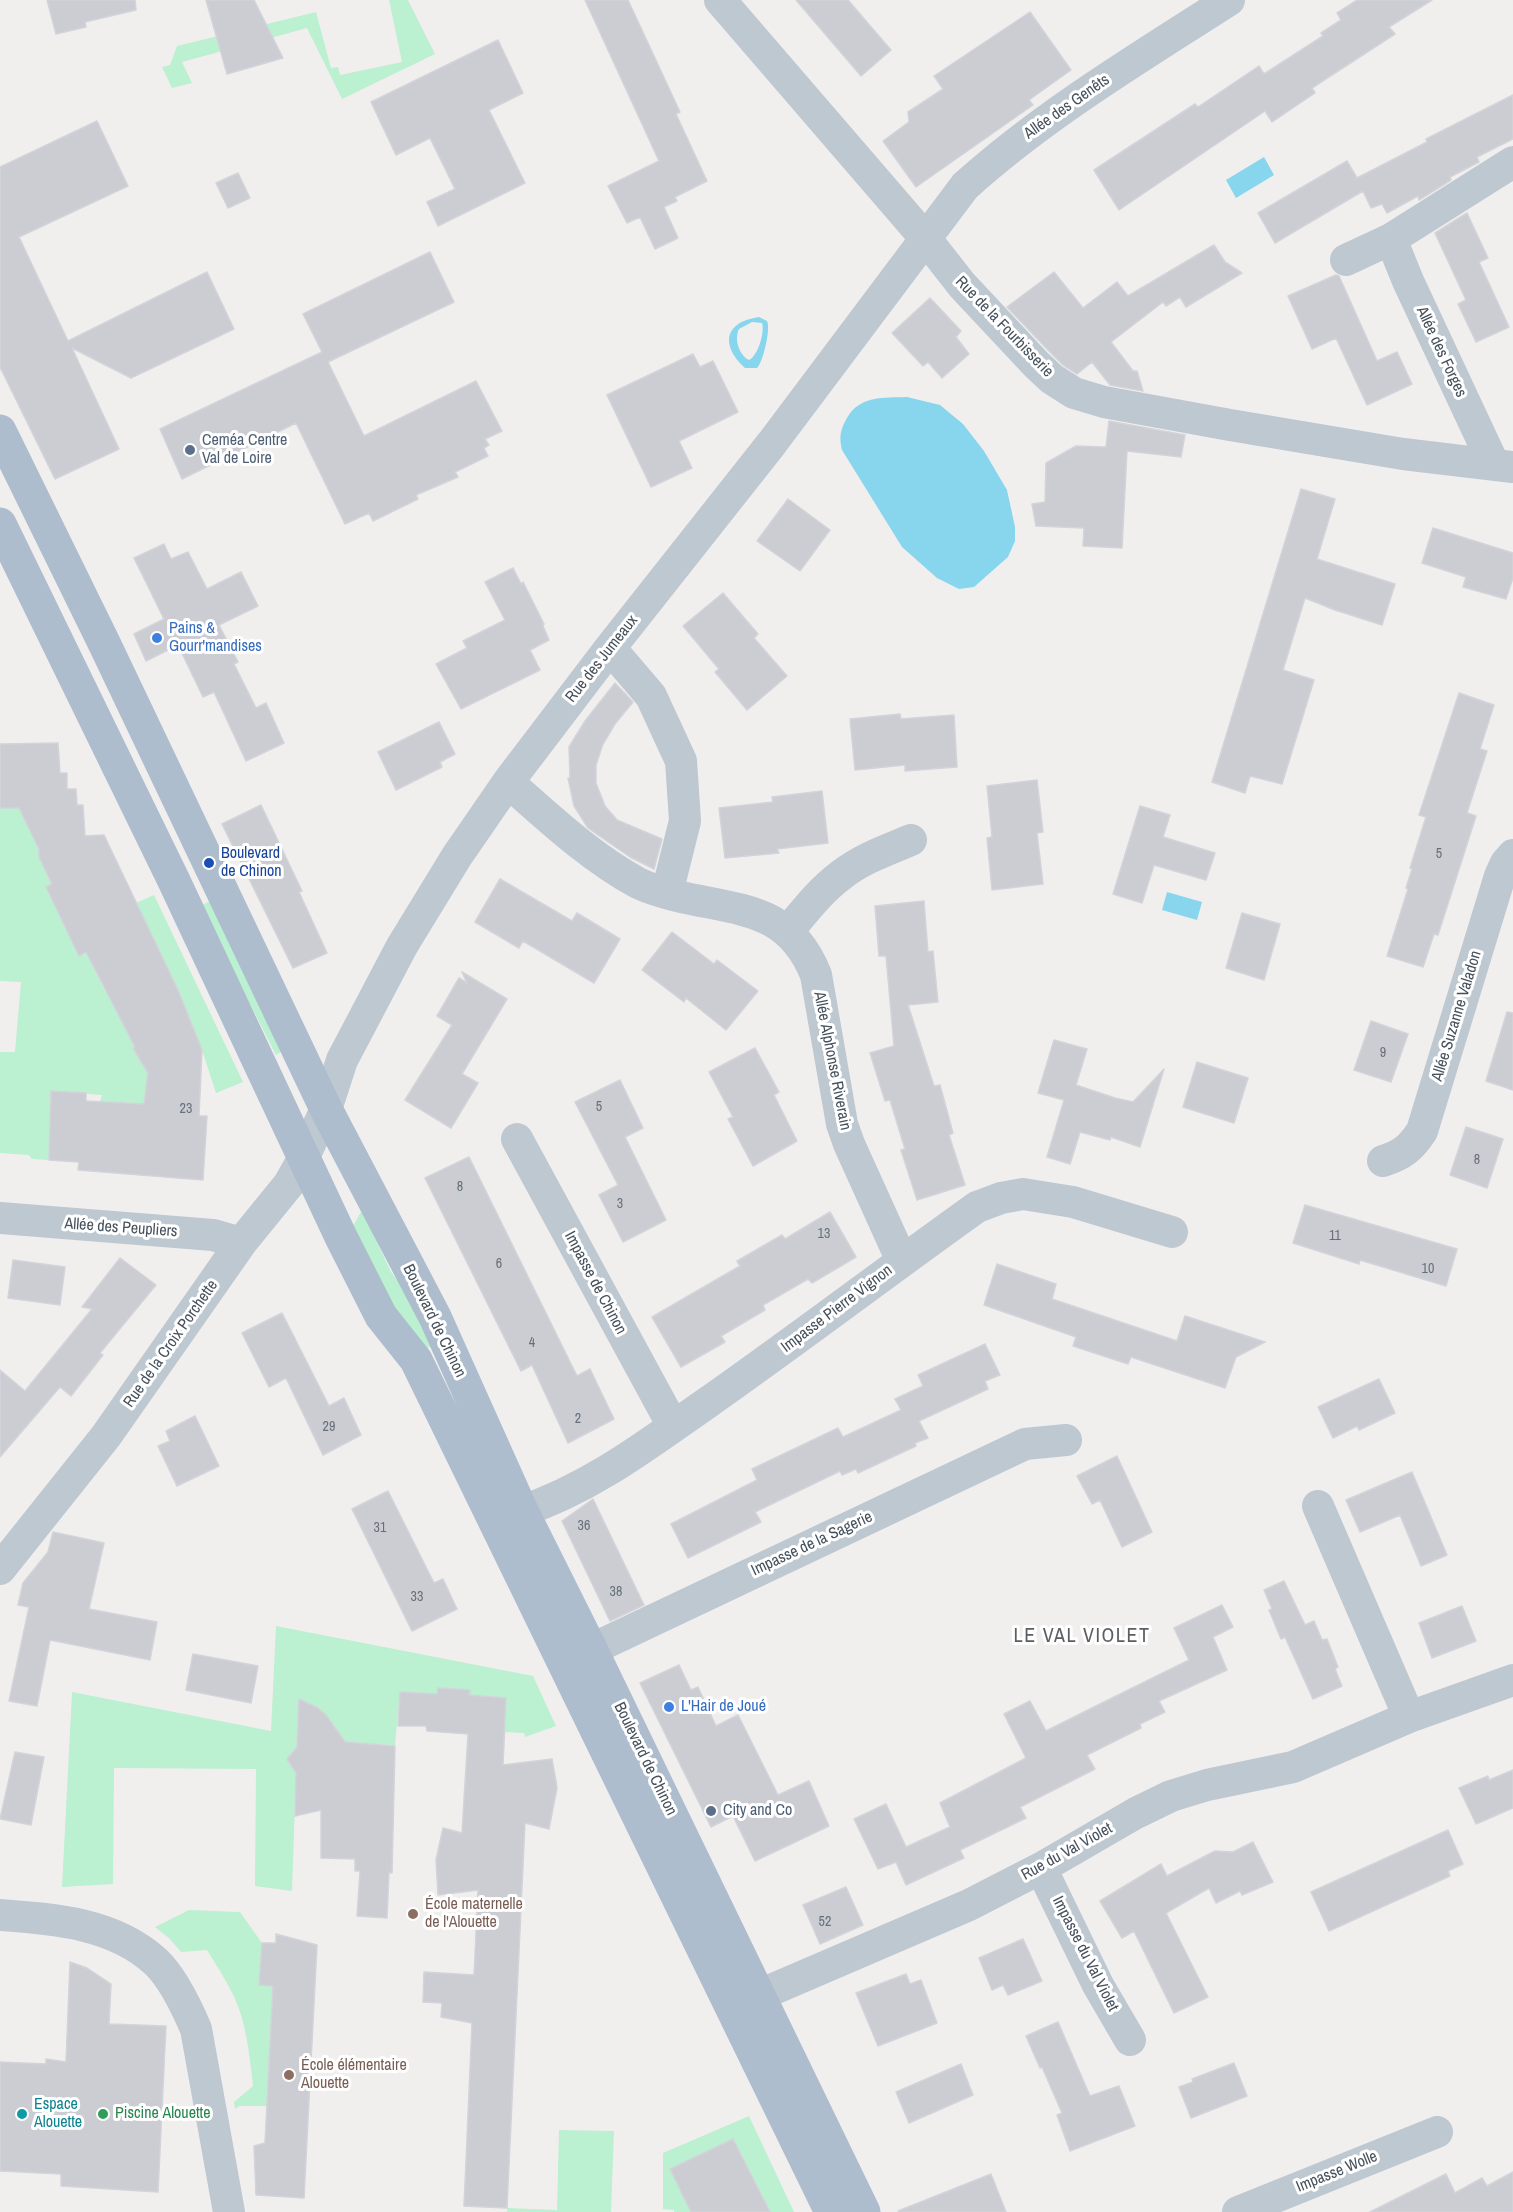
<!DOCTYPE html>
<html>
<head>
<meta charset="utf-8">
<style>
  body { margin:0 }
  canvas { display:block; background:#f1eeee }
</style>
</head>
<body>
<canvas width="1513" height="2212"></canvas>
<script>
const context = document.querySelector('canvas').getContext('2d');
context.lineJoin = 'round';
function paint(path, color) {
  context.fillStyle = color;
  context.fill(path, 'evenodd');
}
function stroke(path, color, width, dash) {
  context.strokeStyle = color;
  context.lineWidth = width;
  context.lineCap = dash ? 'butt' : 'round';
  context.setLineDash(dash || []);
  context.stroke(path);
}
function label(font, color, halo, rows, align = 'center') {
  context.font = font + ' "Archivo Narrow",sans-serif';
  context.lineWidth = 6;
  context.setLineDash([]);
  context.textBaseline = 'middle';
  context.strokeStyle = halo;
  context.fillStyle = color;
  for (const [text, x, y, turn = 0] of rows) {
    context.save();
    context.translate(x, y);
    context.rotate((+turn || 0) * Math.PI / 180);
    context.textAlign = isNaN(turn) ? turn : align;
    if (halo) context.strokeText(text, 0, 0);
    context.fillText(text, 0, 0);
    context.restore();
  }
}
paint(new Path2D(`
  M 389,0 L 408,0 L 435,54 L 342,99 L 307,28 L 182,62 L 192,83 L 172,88 L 162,67 L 170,65 L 177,46 L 316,12 L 331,68 L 338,67 L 340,75 L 402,62 Z
  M 0,808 L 38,808 L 52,884 L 46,888 L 80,955 L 86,952 L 105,991 L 160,953 L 136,903 L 154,895 L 243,1082 L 216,1093 L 202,1050 L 166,1028 L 133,1048 L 148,1073 L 144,1104 L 100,1102 L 102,1095 L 51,1091 L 49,1160 L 32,1159 L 29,1155 L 0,1153 L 0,1052 L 15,1052 L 21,982 L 0,981 Z
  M 217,898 L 282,1051 L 276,1055 L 200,906 Z
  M 362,1210 L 391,1272 L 412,1299 L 435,1345 L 425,1349 L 399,1318 L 352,1228 Z
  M 276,1626 L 533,1676 L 556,1726 L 525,1737 L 524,1733 L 505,1732 L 506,1698 L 469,1695 L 469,1690 L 438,1688 L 437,1694 L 400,1692 L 395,1745 L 366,1744 L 365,1759 L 342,1740 L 338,1731 L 326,1715 L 318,1708 L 299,1701 L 297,1747 L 287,1759 L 296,1773 L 292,1891 L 255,1886 L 256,1769 L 114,1768 L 113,1884 L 62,1887 L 72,1692 L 271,1731 Z
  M 189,1910 L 240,1912 L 262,1943 L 259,1985 L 273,1986 L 268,2106 L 239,2106 L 235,2109 L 234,2102 L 253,2086 C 250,2061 248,2036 240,2012 C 233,1990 219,1970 207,1950 L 181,1952 L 169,1938 L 155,1927 Z
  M 749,2116 L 794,2212 L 770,2212 L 733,2139 L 670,2169 L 691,2212 L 674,2212 L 674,2210 L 663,2209 L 663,2153 Z
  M 559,2130 L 614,2131 L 611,2212 L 507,2212 L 507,2208 L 557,2210 Z`), '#bbf0d1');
paint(new Path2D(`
  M 1264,157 L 1274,175 L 1236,198 L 1226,180 Z
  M 759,317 L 767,321 C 771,328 763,363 757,368 L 745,368 C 720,345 724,322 759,317 ZM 752,322 L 762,323 C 765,332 758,356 749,360 C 739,355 734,339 739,329 Z
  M 907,397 L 940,405 L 963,424 L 984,451 L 1007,490 L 1015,527 L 1015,541 L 1008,557 L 974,587 L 959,589 L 937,578 L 902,547 L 842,450 C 839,437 840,430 847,418 C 860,395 884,398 907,397 Z
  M 1167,892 L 1202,902 L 1197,920 L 1162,910 Z`), '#87d6ee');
const building = new Path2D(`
  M 47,0 L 135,0 L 136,10 L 85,22 L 86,27 L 56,34 Z
  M 206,0 L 254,0 L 283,58 L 227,74 Z
  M 585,0 L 628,0 L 680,112 L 676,114 L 707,181 L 675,197 L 677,201 L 664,207 L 678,238 L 655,249 L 640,217 L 627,223 L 608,186 L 659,161 Z
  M 796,0 L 848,0 L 891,50 L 861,76 Z
  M 1357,0 L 1432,0 L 1389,27 L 1395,34 L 1312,88 L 1315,93 L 1272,122 L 1265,111 L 1119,210 L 1094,170 L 1195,104 L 1198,107 L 1259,66 L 1264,74 L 1323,36 L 1321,33 L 1341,20 L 1337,13 Z
  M 1030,12 L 1071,70 L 1029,100 L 1033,105 L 916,187 L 883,141 L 909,122 L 908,112 L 943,89 L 934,76 Z
  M 498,40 L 523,93 L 489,110 L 525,183 L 438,226 L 427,202 L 455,189 L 430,138 L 396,155 L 371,102 Z
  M 1513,95 L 1513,139 L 1477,157 L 1479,162 L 1450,177 L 1451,180 L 1419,200 L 1418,196 L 1387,213 L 1382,204 L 1371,208 L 1363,191 L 1275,243 L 1258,213 L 1347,161 L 1357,178 L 1427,142 L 1426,139 Z
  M 97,121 L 128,186 L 19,237 L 68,341 L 207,272 L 234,329 L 131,378 L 72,348 L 119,449 L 55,479 L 0,367 L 0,167 Z
  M 238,173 L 250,198 L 228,208 L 216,183 Z
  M 1467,213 L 1488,258 L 1479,262 L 1509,327 L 1476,342 L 1458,304 L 1466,300 L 1435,233 Z
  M 1214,245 L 1225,262 L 1242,273 L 1186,307 L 1180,297 L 1166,306 L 1163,302 L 1111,342 L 1133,371 L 1137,371 L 1143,391 L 1110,385 L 1092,362 L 1077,374 L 1063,365 L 1049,351 L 1007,307 L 1054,272 L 1083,308 L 1117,282 L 1128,296 Z
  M 430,252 L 454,302 L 328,362 L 364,436 L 476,381 L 502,431 L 485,439 L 489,445 L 484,448 L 488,456 L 455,472 L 458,477 L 416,495 L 418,499 L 373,521 L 369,513 L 345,524 L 296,423 L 182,479 L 160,429 L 322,352 L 303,314 Z
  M 1336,275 L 1339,276 L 1377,361 L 1397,352 L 1412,384 L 1367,405 L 1336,338 L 1312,349 L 1288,296 Z
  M 930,298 L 961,331 L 956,337 L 969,354 L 942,378 L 928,362 L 923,366 L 892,333 Z
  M 693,354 L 700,367 L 713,361 L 738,412 L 679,441 L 692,468 L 651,487 L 607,395 Z
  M 1109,421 L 1185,435 L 1181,457 L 1127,451 L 1122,548 L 1083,546 L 1084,528 L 1036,526 L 1032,504 L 1045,502 L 1046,463 L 1076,446 L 1106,447 Z
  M 1301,489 L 1335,499 L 1317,559 L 1395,584 L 1382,625 L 1335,610 L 1305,598 L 1283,670 L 1314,680 L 1282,784 L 1250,776 L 1245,793 L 1212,782 Z
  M 788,499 L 830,530 L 800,571 L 757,541 Z
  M 1433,528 L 1513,553 L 1513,578 L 1506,599 L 1463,587 L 1466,577 L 1422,563 Z
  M 164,544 L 171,559 L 188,552 L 207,589 L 241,572 L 258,606 L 219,625 L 238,662 L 234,664 L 256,708 L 266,703 L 284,743 L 246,761 L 214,692 L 203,697 L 178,645 L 146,661 L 134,634 L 164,619 L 134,558 Z
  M 513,568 L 521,584 L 523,582 L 544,624 L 543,626 L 549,640 L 530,650 L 540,670 L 461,709 L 436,664 L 467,648 L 463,641 L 505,620 L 485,582 Z
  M 723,593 L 758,634 L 754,638 L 787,676 L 747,710 L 715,672 L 719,669 L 683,626 Z
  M 615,683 L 633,702 L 615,724 L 603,744 L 596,765 L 596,783 L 605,806 L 617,820 L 662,839 L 654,869 L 630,857 L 598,835 L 588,828 L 574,806 L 568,778 L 570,778 L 569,747 L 585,721 Z
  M 1459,693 L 1494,705 L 1480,749 L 1487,751 L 1467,813 L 1476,816 L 1438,935 L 1434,934 L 1423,967 L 1387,956 L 1408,889 L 1406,888 L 1412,869 L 1410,868 L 1426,817 L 1419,815 Z
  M 900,714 L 901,719 L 954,715 L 957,767 L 905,771 L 905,765 L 855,770 L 850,719 Z
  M 439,722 L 455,754 L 440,762 L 442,767 L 396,790 L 378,752 Z
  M 58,743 L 60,773 L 67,773 L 67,789 L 76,789 L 77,805 L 83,805 L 85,836 L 104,835 L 178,990 L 202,1050 L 199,1116 L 207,1116 L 203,1180 L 78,1170 L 79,1162 L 49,1160 L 51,1091 L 86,1093 L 86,1101 L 144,1104 L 148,1073 L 133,1048 L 135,1047 L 86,952 L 79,956 L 46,887 L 52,884 L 39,857 L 39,849 L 19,808 L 0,808 L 0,744 Z
  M 1037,780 L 1043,832 L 1037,833 L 1043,884 L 992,890 L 987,838 L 992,837 L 987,786 Z
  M 822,791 L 828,843 L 777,849 L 779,853 L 725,858 L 719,808 L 773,802 L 772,797 Z
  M 261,805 L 302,891 L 299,892 L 327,953 L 293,968 L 222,824 Z
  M 1140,806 L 1170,815 L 1163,837 L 1215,853 L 1206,880 L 1154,865 L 1142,903 L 1113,894 Z
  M 500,879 L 572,921 L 577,913 L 620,939 L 594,983 L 523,941 L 519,948 L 475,922 Z
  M 924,901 L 928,952 L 933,951 L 938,1002 L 908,1005 L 934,1086 L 940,1085 L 953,1133 L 949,1135 L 965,1185 L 917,1200 L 901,1150 L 905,1149 L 890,1100 L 885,1101 L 870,1053 L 894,1046 L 886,956 L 879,956 L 875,906 Z
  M 1242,913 L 1280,924 L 1264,980 L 1226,968 Z
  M 672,932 L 714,964 L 717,960 L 758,991 L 726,1030 L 686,998 L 684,1002 L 642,970 Z
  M 462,972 L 507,999 L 462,1074 L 478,1083 L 451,1128 L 405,1100 L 452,1025 L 437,1016 L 459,978 L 467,983 Z
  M 1507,1012 L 1513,1013 L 1513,1090 L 1486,1081 Z
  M 1371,1021 L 1408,1034 L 1391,1082 L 1354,1070 Z
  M 1054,1040 L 1087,1049 L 1076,1085 L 1115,1098 L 1133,1102 L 1164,1069 L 1140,1147 L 1111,1137 L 1110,1140 L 1080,1132 L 1070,1164 L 1047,1157 L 1064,1100 L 1038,1093 Z
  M 755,1048 L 779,1092 L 774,1095 L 797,1141 L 753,1166 L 728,1119 L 733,1117 L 709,1072 Z
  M 1197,1062 L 1248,1078 L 1234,1123 L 1183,1107 Z
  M 620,1080 L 643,1128 L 625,1137 L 666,1220 L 623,1242 L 599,1195 L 618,1185 L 575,1102 Z
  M 1466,1127 L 1503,1139 L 1487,1188 L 1450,1175 Z
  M 469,1157 L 577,1376 L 590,1369 L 614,1419 L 568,1443 L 532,1365 L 521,1371 L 425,1178 Z
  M 1305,1205 L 1457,1249 L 1446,1286 L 1360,1260 L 1359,1264 L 1293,1243 Z
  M 830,1212 L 856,1257 L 812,1283 L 808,1279 L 763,1305 L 765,1310 L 721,1336 L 725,1342 L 681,1367 L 652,1317 L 740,1266 L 737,1261 L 782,1235 L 785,1239 Z
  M 120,1258 L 156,1285 L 100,1353 L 103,1355 L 71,1396 L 60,1387 L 0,1457 L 0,1370 L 25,1391 L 92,1309 L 82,1307 Z
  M 13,1260 L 65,1267 L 60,1305 L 8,1298 Z
  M 997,1264 L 1056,1284 L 1052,1299 L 1177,1341 L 1185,1316 L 1265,1342 L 1236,1357 L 1225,1388 L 1131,1357 L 1128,1364 L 1073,1346 L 1076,1337 L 984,1305 Z
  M 282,1313 L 329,1406 L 344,1398 L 361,1435 L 323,1455 L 286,1378 L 269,1387 L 242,1333 Z
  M 985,1344 L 1000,1375 L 985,1381 L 988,1389 L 919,1421 L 928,1438 L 915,1443 L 916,1446 L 858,1473 L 856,1469 L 842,1475 L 840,1471 L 755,1512 L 761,1522 L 688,1558 L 671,1524 L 757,1480 L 752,1469 L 838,1428 L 843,1437 L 901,1410 L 895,1399 L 923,1386 L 918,1375 Z
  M 1379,1379 L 1395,1413 L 1359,1430 L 1357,1426 L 1333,1438 L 1318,1407 Z
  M 195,1416 L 219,1466 L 177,1486 L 158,1446 L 170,1441 L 166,1431 Z
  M 1117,1456 L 1152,1532 L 1122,1547 L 1100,1500 L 1092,1504 L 1077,1476 Z
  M 1412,1472 L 1447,1555 L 1421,1566 L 1400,1515 L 1360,1532 L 1346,1500 Z
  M 388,1491 L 434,1583 L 443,1579 L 457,1609 L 412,1631 L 352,1509 Z
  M 593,1499 L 644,1605 L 610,1621 L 562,1521 Z
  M 53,1532 L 104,1543 L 89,1609 L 157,1622 L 150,1660 L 50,1640 L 37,1706 L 9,1701 L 29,1607 L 18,1605 L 23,1583 L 48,1552 Z
  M 1284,1581 L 1305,1625 L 1314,1621 L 1322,1640 L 1327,1639 L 1338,1667 L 1335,1669 L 1342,1686 L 1313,1699 L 1285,1637 L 1281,1639 L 1269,1610 L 1272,1609 L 1264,1590 Z
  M 1222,1605 L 1233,1627 L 1213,1637 L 1227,1670 L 1159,1701 L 1165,1712 L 1140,1724 L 1141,1728 L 1087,1755 L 1095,1769 L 1020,1807 L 1026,1818 L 960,1850 L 964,1858 L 906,1885 L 896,1862 L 878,1869 L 854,1819 L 886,1804 L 906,1847 L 950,1827 L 940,1803 L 1026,1758 L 1004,1714 L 1030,1701 L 1046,1731 L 1100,1704 L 1189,1660 L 1174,1628 Z
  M 1462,1606 L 1476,1641 L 1432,1658 L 1419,1623 Z
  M 193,1654 L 258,1666 L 251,1703 L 186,1690 Z
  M 679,1665 L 691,1690 L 698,1687 L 716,1726 L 738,1715 L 778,1795 L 809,1781 L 829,1826 L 755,1861 L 733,1816 L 711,1827 L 640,1683 Z
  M 438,1688 L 470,1690 L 469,1695 L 506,1698 L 503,1765 L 552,1759 L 556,1781 L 557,1788 L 549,1829 L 525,1823 L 507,2208 L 464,2206 L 472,2023 L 441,2017 L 442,2003 L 423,2002 L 424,1972 L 474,1975 L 478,1890 L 438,1895 L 436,1860 L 443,1828 L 462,1833 L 468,1734 L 427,1731 L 426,1726 L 398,1726 L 400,1692 L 437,1694 Z
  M 299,1699 L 318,1708 L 326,1715 L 345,1742 L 395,1746 L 392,1873 L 389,1872 L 387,1918 L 357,1916 L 360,1871 L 355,1871 L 355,1859 L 321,1858 L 321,1810 L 295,1816 L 296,1773 L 287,1759 L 297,1747 Z
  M 15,1752 L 44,1757 L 31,1825 L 0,1819 Z
  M 1513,1770 L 1513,1808 L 1476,1824 L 1459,1788 L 1488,1776 L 1489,1780 Z
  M 1448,1830 L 1463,1864 L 1448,1871 L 1450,1876 L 1329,1931 L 1311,1892 Z
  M 1253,1842 L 1273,1882 L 1242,1895 L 1240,1891 L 1216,1903 L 1209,1888 L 1166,1913 L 1208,1997 L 1174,2013 L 1134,1931 L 1122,1938 L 1100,1901 L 1161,1864 L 1167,1876 L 1215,1851 L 1233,1852 Z
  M 846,1887 L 863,1925 L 820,1944 L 803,1905 Z
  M 276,1934 L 317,1945 L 304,2198 L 256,2195 L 254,2146 L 265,2143 L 273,1986 L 259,1985 L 262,1943 L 276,1943 Z
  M 1023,1939 L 1042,1981 L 1008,1995 L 1003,1985 L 992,1990 L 979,1958 Z
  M 70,1962 L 87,1968 L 111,1984 L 109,2024 L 166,2026 L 158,2192 L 61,2186 L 61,2174 L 0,2171 L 0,2062 L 46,2064 L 46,2059 L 66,2062 Z
  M 906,1974 L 910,1984 L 921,1980 L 937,2023 L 878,2046 L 856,1993 Z
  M 1058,2022 L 1090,2096 L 1119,2086 L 1135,2126 L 1070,2151 L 1057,2115 L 1062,2113 L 1042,2067 L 1040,2068 L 1026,2036 Z
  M 1234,2063 L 1247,2096 L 1191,2118 L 1179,2087 L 1193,2082 L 1192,2079 Z
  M 961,2064 L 973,2095 L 909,2123 L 896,2092 Z
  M 733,2139 L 770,2212 L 691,2212 L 670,2169 Z
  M 1513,2172 L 1513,2212 L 1370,2212 L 1446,2174 L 1455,2193 L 1482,2178 L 1487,2186 Z
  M 991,2174 L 1006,2212 L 899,2212 L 898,2211 Z`);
paint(building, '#cbcdd3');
stroke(building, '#d2d4da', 1.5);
stroke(new Path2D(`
  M 720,0 L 926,239 L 962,285 L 1036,364 L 1052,379 L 1074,393 L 1104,402 L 1230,425 L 1403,454 L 1513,467
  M 1346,260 L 1391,239
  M 1494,465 L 1408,281 L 1391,239 L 1513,162
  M 610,648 L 651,696 L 681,761 L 685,821 L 667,893
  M 508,782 C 549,818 590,857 638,883 C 650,889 665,893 677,896 C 740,911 789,907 816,975 L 842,1124 L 849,1144 L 902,1261
  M 788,931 C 804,912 820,891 840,876 C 861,859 887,850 911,840
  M 517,1139 L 673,1426
  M 1383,1161 C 1402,1155 1411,1148 1422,1131 L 1500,876 L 1506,863 L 1513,855
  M 0,1218 L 213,1235 L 241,1243
  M 1318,1506 L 1409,1717
  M 522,1511 C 591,1488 648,1444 707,1403 C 798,1339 886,1272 977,1207 L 1001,1198 L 1023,1194 L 1073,1202 L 1172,1232
  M 0,1569 L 106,1436 L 241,1243 L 289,1184 L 303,1159 L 326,1109 L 342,1060 L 402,946 L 457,856 L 508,782 L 610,648 L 772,443 L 965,186 C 1045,114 1139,58 1229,0
  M 567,1661 L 1025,1444 L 1066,1440
  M 1041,1868 L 1098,1985 L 1130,2040
  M 0,1915 C 54,1919 114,1923 156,1962 C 173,1978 187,2008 196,2029 L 229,2212
  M 734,2006 L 969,1905 L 1041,1868 L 1136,1813 L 1171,1796 L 1207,1785 L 1293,1767 L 1409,1717 L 1513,1680
  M 1238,2212 L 1437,2132`), '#bec8d1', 32);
stroke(new Path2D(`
  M 0,431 L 105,645 L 326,1109 L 435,1317 L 522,1511 L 591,1649 L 864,2212
  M 0,524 L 174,881 L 341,1237 L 381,1316 L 416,1360 L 831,2212`), '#adbdce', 33);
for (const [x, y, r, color] of [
  [190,450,6,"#5c6f8a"],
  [157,638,6,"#3f7fe0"],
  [209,863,6,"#1a4fb4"],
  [669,1707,6,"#3f7fe0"],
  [711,1811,6,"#5c6f8a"],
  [413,1914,6,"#8d6e63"],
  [289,2075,6,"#8d6e63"],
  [22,2114,6,"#0f9aa8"],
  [103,2114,6,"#2e9e5b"]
]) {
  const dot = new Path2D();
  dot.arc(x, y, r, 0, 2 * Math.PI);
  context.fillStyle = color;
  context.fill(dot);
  stroke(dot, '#fff', 2);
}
label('14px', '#67707a', null, [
  ["5",1439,854],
  ["9",1383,1053],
  ["5",599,1107],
  ["23",186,1109],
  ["8",1477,1160],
  ["8",460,1187],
  ["3",620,1204],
  ["13",824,1234],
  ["11",1335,1236],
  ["6",499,1264],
  ["10",1428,1269],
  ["4",532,1343],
  ["2",578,1419],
  ["29",329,1427],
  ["36",584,1526],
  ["31",380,1528],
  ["38",616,1592],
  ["33",417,1597],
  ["52",825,1922]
]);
label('16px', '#46515c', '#fff', [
  ["Allée des Genêts",1067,107,-35],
  ["Rue de la Fourbisserie",1004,327,46],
  ["Allée des Forges",1441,352,65],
  ["Rue des Jumeaux",602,659,-52],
  ["Allée Suzanne Valadon",1457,1016,-73],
  ["Allée Alphonse Riverain",832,1061,79],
  ["Allée des Peupliers",121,1228,4],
  ["Impasse de Chinon",595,1283,62],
  ["Impasse Pierre Vignon",837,1309,-37],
  ["Boulevard de Chinon",434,1321,64],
  ["Rue de la Croix Porchette",171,1344,-55],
  ["Impasse de la Sagerie",812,1544,-25],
  ["Boulevard de Chinon",645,1759,64],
  ["Rue du Val Violet",1067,1852,-29],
  ["Impasse du Val Violet",1085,1954,63],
  ["Impasse Wolle",1337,2172,-22]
]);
label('16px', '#4e5e75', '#fff', [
  ["Ceméa Centre",202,441],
  ["Val de Loire",202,459],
  ["City and Co",723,1811]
], 'left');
label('16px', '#366cbe', '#fff', [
  ["Pains &",169,629],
  ["Gourr'mandises",169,647],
  ["L'Hair de Joué",681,1707]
], 'left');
label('16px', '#164399', '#fff', [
  ["Boulevard",221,854],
  ["de Chinon",221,872]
], 'left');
label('16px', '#785e54', '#fff', [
  ["École maternelle",425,1905],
  ["de l'Alouette",425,1923],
  ["École élémentaire",301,2066],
  ["Alouette",301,2084]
], 'left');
label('16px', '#0d838f', '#fff', [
  ["Espace",34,2105],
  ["Alouette",34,2123]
], 'left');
label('16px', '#27864d', '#fff', [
  ["Piscine Alouette",115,2114]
], 'left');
context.letterSpacing = '1.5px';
label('20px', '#5b5e63', '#fff', [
  ["LE VAL VIOLET",1082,1637]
]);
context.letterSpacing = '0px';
</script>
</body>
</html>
